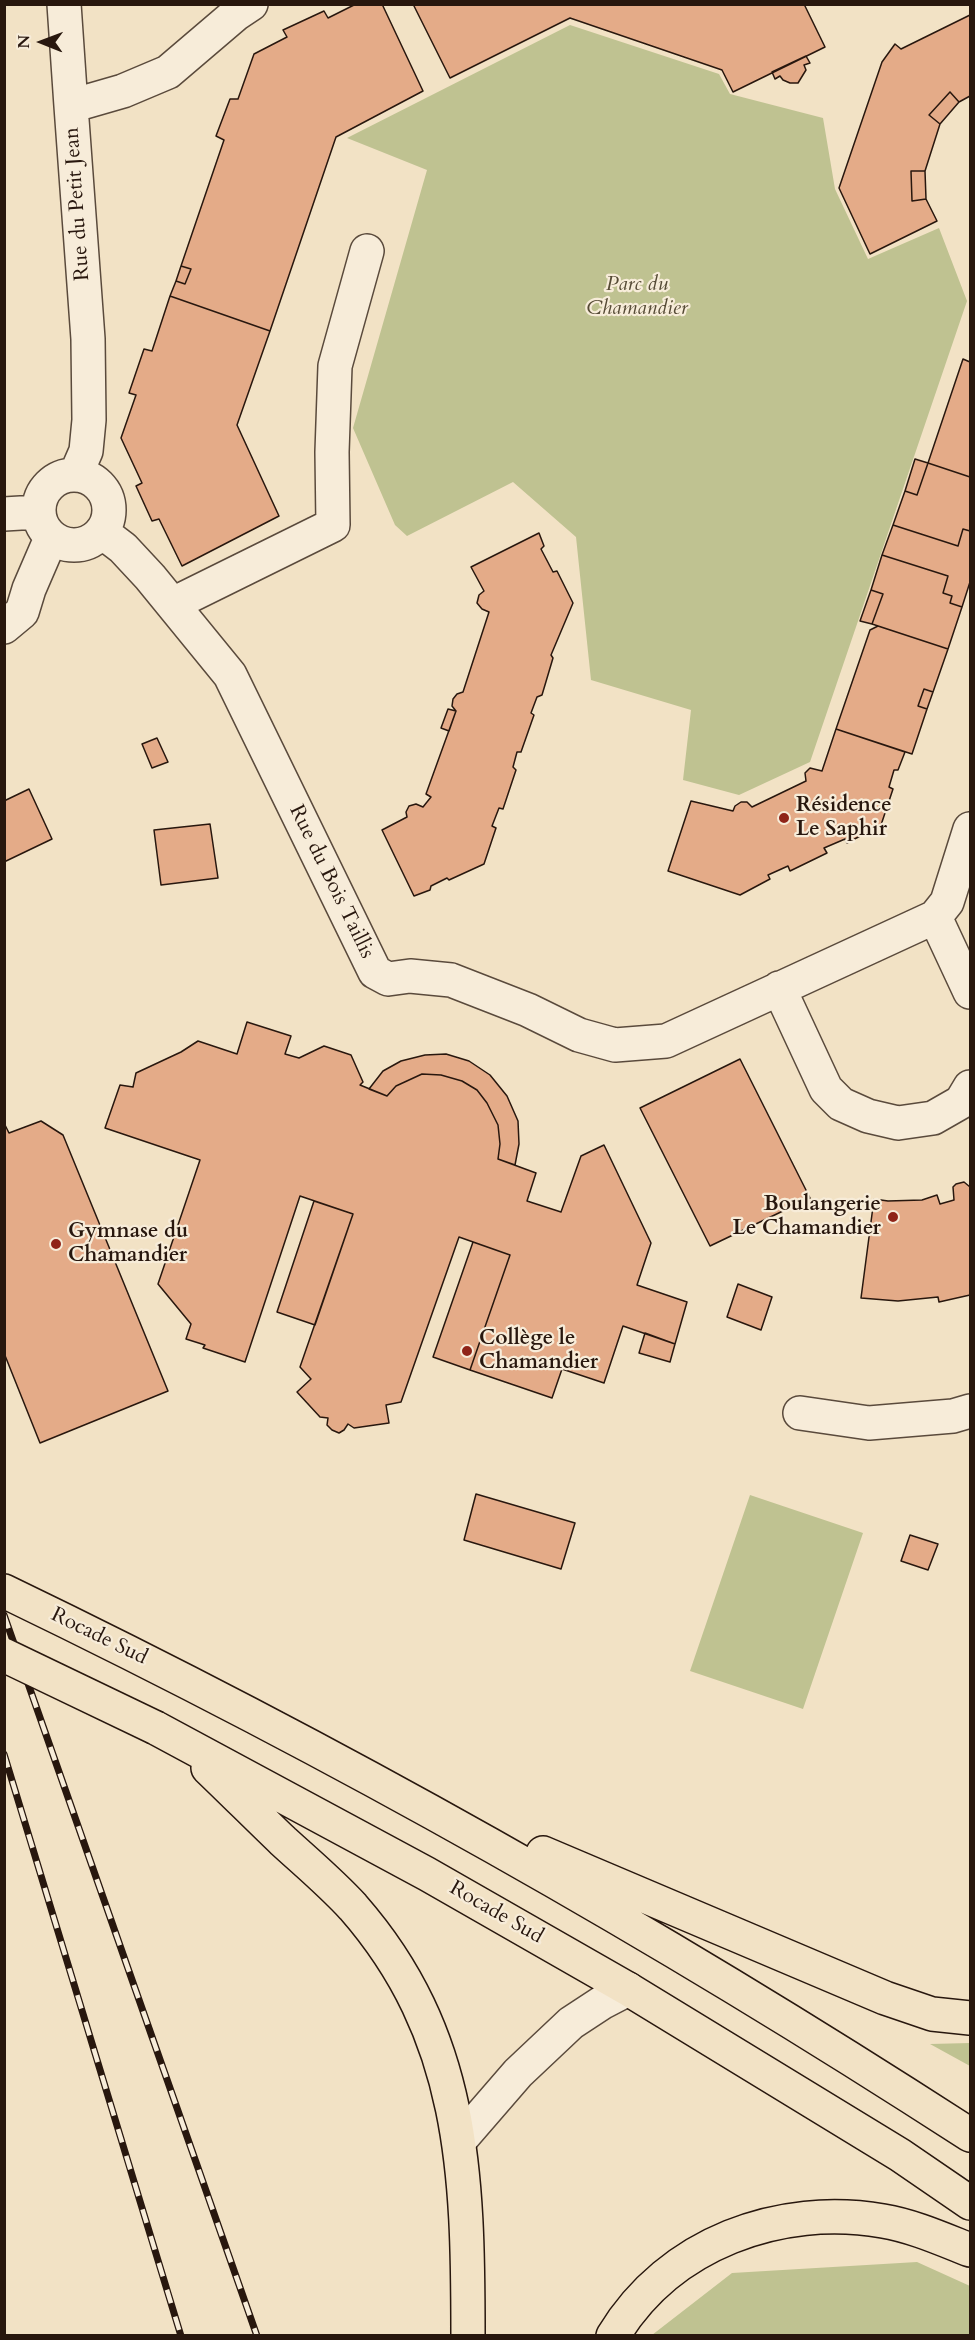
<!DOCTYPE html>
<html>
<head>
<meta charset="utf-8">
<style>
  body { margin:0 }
  #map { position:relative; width:975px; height:2340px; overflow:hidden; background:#f2e2c5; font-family:Cardo,serif }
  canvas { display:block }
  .frame { position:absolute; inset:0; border:6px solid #28170e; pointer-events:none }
  .north { position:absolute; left:12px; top:12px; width:60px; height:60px; -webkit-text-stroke:4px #f7ecd9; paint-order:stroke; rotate:271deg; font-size:16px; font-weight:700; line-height:24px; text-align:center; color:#28170e }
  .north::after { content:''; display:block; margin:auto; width:21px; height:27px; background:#28170e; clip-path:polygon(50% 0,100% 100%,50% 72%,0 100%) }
</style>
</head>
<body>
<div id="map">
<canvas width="975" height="2340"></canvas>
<div class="frame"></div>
<div class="north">N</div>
</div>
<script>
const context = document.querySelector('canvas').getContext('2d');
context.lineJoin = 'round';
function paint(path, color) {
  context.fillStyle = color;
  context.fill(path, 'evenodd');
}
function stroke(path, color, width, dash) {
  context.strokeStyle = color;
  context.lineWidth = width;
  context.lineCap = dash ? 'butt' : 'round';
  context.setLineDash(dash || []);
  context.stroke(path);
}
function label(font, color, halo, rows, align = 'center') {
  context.font = font + ' Cardo,serif';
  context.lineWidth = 4.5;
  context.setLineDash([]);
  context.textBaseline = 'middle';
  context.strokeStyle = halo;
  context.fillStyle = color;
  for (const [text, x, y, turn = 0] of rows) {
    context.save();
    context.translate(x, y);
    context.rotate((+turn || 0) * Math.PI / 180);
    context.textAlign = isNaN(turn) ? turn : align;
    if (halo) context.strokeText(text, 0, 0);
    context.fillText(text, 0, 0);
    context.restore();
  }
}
paint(new Path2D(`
  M 570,25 L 719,74 L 730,94 L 823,118 L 835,189 L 868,259 L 939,228 L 967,301 L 810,762 L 739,795 L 683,780 L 691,710 L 591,680 L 576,537 L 513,482 L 407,536 L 395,525 L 353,428 L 427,170 L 347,138 Z
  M 750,1495 L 863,1533 L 803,1709 L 690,1671 Z
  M 970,2043 L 970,2066 L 930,2044 Z
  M 917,2262 L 970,2286 L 970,2335 L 652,2335 L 732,2273 Z`), '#bfc291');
const building = new Path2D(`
  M 356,4 L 382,4 L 423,91 L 336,137 L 270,331 L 170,296 L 176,281 L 185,284 L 191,269 L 181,266 L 224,140 L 216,136 L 230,99 L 238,99 L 254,54 L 287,37 L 283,30 L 324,11 L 328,18 Z
  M 413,4 L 804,4 L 825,47 L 733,92 L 722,70 L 570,18 L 450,78 Z
  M 970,15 L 970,96 L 959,102 L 950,92 L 929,115 L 940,124 L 925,171 L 911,171 L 912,201 L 926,199 L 937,221 L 870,254 L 839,188 L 882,62 L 895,44 L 901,49 Z
  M 806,56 L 810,63 L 804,65 L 806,70 L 798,83 L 790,83 L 783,80 L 780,76 L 775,79 L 772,72 Z
  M 950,92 L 959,102 L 940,124 L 929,115 Z
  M 911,171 L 925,171 L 926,199 L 912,201 Z
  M 181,266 L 191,269 L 185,284 L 176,281 Z
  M 170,296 L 270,331 L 237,425 L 279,516 L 182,566 L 159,519 L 152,521 L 136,486 L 142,483 L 121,438 L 136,395 L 129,393 L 144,349 L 152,351 Z
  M 963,359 L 970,362 L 970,477 L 928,463 Z
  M 915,459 L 928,463 L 917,495 L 905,491 Z
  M 928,463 L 970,477 L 970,531 L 963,529 L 958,546 L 893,525 L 905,491 L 917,495 Z
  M 893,525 L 958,546 L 963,529 L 970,531 L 970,582 L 962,607 L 950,603 L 952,596 L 943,593 L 948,576 L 882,555 Z
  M 539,533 L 544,546 L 541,549 L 553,572 L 557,571 L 573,603 L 551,655 L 553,658 L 542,695 L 537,697 L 531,713 L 534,715 L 521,752 L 517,752 L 513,767 L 516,770 L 503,809 L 499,808 L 492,826 L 496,828 L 484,864 L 449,880 L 447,878 L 431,886 L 430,890 L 414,896 L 382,830 L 407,817 L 406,812 L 409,806 L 416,804 L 423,807 L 431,797 L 426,794 L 456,711 L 452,706 L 453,699 L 457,694 L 463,692 L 489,612 L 482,609 L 477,603 L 479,595 L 484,591 L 471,567 Z
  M 882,555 L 948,576 L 943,593 L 952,596 L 950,603 L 962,607 L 948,649 L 872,624 L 883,594 L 871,590 Z
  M 871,590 L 883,594 L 872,624 L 860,621 Z
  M 878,626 L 948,649 L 933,692 L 924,689 L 918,706 L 927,709 L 912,754 L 836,729 L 870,630 Z
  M 924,689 L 933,692 L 927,709 L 918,706 Z
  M 448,709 L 456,711 L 449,731 L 441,728 Z
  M 836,729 L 905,752 L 898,770 L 894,770 L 889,787 L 893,789 L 881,825 L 847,843 L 845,839 L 824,848 L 827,853 L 790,871 L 788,866 L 768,875 L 770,879 L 740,895 L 668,871 L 691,801 L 733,811 L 735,806 L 741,802 L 747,802 L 752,807 L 806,781 L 805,773 L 810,768 L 822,771 Z
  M 157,738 L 168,762 L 152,768 L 142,744 Z
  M 29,789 L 52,839 L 4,862 L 4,801 Z
  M 210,824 L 218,878 L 161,885 L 154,830 Z
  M 247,1022 L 291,1036 L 285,1054 L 299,1058 L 324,1046 L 351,1055 L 363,1082 L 360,1085 L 387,1096 L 396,1086 L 422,1074 L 441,1075 L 462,1081 L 477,1090 L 487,1103 L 498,1125 L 500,1144 L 498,1159 L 536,1173 L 527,1201 L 561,1212 L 581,1156 L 604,1145 L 651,1243 L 637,1285 L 687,1302 L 675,1344 L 623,1326 L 604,1383 L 562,1369 L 552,1398 L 470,1370 L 510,1255 L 459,1237 L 401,1402 L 386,1405 L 389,1423 L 354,1428 L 348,1424 L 344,1430 L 339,1433 L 332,1430 L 327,1425 L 328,1418 L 320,1417 L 297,1392 L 311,1379 L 300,1367 L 353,1214 L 300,1196 L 245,1362 L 203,1348 L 205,1345 L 186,1339 L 191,1324 L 158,1284 L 200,1160 L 105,1128 L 120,1085 L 133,1087 L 136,1073 L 181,1052 L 198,1041 L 237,1054 Z
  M 446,1054 L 469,1061 L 490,1075 L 507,1096 L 518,1121 L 519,1144 L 515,1165 L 498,1159 L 500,1144 L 498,1125 L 487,1103 L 477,1090 L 462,1081 L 441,1075 L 422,1074 L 396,1086 L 387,1096 L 369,1089 L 383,1071 L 401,1061 L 425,1055 Z
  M 740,1059 L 810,1198 L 710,1246 L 640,1108 Z
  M 41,1121 L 63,1135 L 168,1391 L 40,1443 L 4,1353 L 4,1123 L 9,1133 Z
  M 964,1182 L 970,1187 L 970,1295 L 939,1302 L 938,1297 L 898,1301 L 861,1298 L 874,1199 L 888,1201 L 922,1200 L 937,1195 L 940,1204 L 954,1200 L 953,1187 L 956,1184 Z
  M 314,1201 L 353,1214 L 315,1325 L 277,1312 Z
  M 473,1242 L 510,1255 L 470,1370 L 433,1357 Z
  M 738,1284 L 772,1297 L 761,1330 L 727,1317 Z
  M 645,1333 L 675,1344 L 670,1362 L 639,1353 Z
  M 476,1494 L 575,1523 L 561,1569 L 464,1540 Z
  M 910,1535 L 938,1544 L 928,1570 L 901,1561 Z`);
paint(building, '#e4ab88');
stroke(building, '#28170e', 1.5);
const minor = new Path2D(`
  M 64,4 L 71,106
  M 76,474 L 86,451 L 89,420 L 88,339 L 71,106 L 123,91 L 168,72 L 236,14 L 251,4
  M39 510a35 35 0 1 1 70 0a35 35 0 1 1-70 0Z
  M 4,514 L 38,512
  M 102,532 L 123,548 L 150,577 L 230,675 L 375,972 L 388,979 L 410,976 L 451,980 L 528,1010 L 579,1035 L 615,1045 L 666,1041 L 935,917 L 947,902 L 970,829
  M 173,604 L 333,525 L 332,452 L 335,366 L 367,251
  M 4,627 L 22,612 L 29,589 L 51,538
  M 935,917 L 970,992
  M 779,988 L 826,1089 L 841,1104 L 868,1116 L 898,1123 L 933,1118 L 961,1102 L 970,1087
  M 800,1413 L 869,1423 L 953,1416 L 970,1411
  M 460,2140 L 518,2073 L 571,2023 L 603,2002 L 628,1989`);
const highway = new Path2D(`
  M 4,1591 C 338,1752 660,1934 970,2135
  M 156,1728 L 427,1874 L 628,1989 L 900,2155 L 970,2203
  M 208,1768 C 233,1792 258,1817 283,1841 C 307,1863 331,1883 353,1907 C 465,2035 468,2174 468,2336
  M 543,1853 L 885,1998 L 932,2014 L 970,2018
  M 613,2336 C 669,2243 780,2203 883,2221 C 913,2226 942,2239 970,2250`);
stroke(minor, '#5a4a3c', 36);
stroke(highway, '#28170e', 36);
stroke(minor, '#f7ecd9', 33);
stroke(highway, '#f2e2c5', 33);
const rail = new Path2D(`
  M 4,1615 L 257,2336
  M 4,1754 L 181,2336`);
stroke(rail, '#28170e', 7);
stroke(rail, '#f7ecd9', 4.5, [14]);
const highwayBridge = new Path2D(`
  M 4,1655 L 156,1728`);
stroke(highwayBridge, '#28170e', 36, []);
stroke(highwayBridge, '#f2e2c5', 33);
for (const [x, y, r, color] of [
  [784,818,6,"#8f2418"],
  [893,1217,6,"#8f2418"],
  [56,1244,6,"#8f2418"],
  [467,1351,6,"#8f2418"]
]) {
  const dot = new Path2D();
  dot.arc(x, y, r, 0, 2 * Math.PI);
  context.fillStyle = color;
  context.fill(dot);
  stroke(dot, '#f7ecd9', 2);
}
label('21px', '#28170e', '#f7ecd9', [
  ["Rue du Petit Jean",78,204,-94],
  ["Rue du Bois Taillis",331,882,64],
  ["Rocade Sud",99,1637,26],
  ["Rocade Sud",496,1913,30]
]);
label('italic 21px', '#554a35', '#f7ecd9', [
  ["Parc du",637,285],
  ["Chamandier",637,309]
]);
label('bold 21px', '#28170e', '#f7ecd9', [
  ["Résidence",796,806],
  ["Le Saphir",796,830],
  ["Boulangerie",881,1205,"right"],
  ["Le Chamandier",881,1229,"right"],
  ["Gymnase du",68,1232],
  ["Chamandier",68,1256],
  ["Collège le",479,1339],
  ["Chamandier",479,1363]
], 'left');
</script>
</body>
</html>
